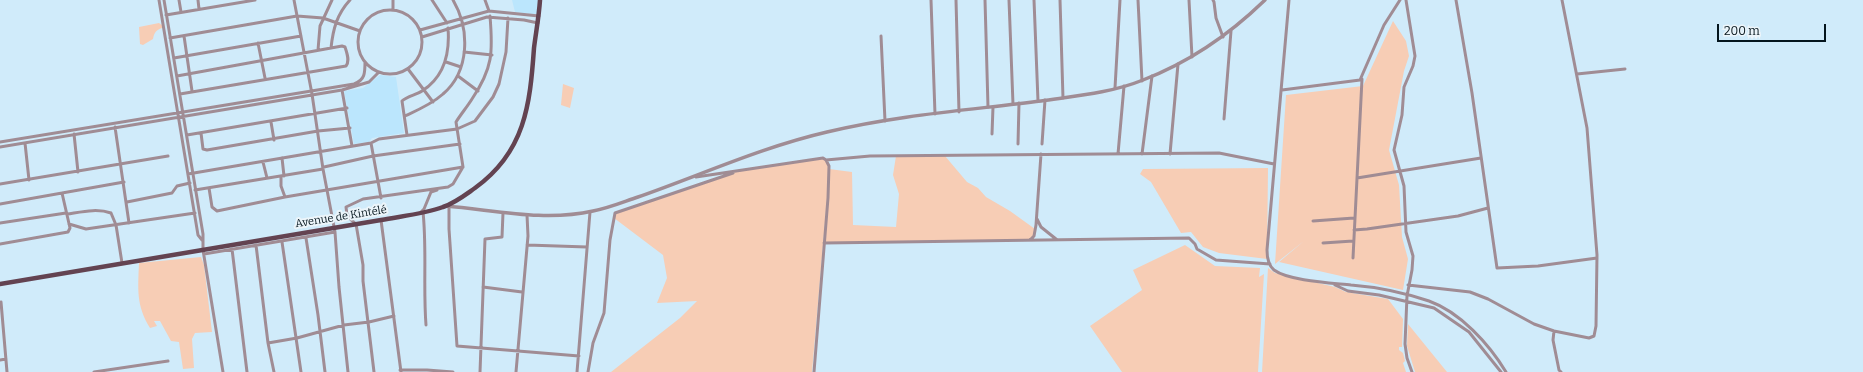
<!DOCTYPE html>
<html>
<head>
<meta charset="utf-8">
<style>
  body { margin:0 }
  #map { position:relative; width:1863px; height:372px; overflow:hidden; background:#d0ebfa; font-family:Bitter,serif }
  canvas { display:block }
  .scale { position:absolute; left:1717px; top:24px; width:109px; height:18px; box-sizing:border-box; border:2px solid #04151d; border-top:0; padding-left:5px; font-size:12px; line-height:14px; white-space:nowrap; color:#04151d; -webkit-text-stroke:3px #ecf5fa; paint-order:stroke }
</style>
</head>
<body>
<div id="map">
<canvas width="1863" height="372"></canvas>
<div class="scale">200 m</div>
</div>
<script>
const context = document.querySelector('canvas').getContext('2d');
context.lineJoin = 'round';
function paint(path, color) {
  context.fillStyle = color;
  context.fill(path, 'evenodd');
}
function stroke(path, color, width, dash) {
  context.strokeStyle = color;
  context.lineWidth = width;
  context.lineCap = dash ? 'butt' : 'round';
  context.setLineDash(dash || []);
  context.stroke(path);
}
function label(font, color, halo, rows, align = 'center') {
  context.font = font + ' Bitter,serif';
  context.lineWidth = 4;
  context.setLineDash([]);
  context.textBaseline = 'middle';
  context.strokeStyle = halo;
  context.fillStyle = color;
  for (const [text, x, y, turn = 0] of rows) {
    context.save();
    context.translate(x, y);
    context.rotate((+turn || 0) * Math.PI / 180);
    context.textAlign = isNaN(turn) ? turn : align;
    if (halo) context.strokeText(text, 0, 0);
    context.fillText(text, 0, 0);
    context.restore();
  }
}
paint(new Path2D(`
  M 512,0 L 539,0 L 538,15 L 515,12 Z
  M 380,75 L 396,77 L 404,133 L 372,138 L 369,142 L 354,144 L 344,91 L 363,88 Z`), '#bbe6fd');
paint(new Path2D(`
  M 1393,21 L 1406,41 L 1409,56 L 1404,71 L 1389,150 L 1399,185 L 1402,237 L 1408,259 L 1403,290 L 1279,262 L 1304,241 L 1275,264 L 1286,95 L 1363,86 Z
  M 159,23 L 163,26 L 162,28 C 156,30 154,33 153,39 L 143,45 L 140,44 L 139,27 Z
  M 563,84 L 574,88 L 570,108 L 561,105 Z
  M 896,156 L 945,156 L 967,182 L 978,188 L 986,197 L 1010,211 L 1035,229 L 1034,236 L 1030,240 L 824,243 L 827,199 L 812,372 L 611,372 L 680,318 L 697,301 L 657,303 L 667,278 L 663,255 L 614,218 L 615,213 L 738,171 L 823,158 L 826,160 L 829,169 L 852,172 L 853,225 L 896,227 L 899,194 L 893,175 Z
  M 1268,168 L 1267,259 L 1219,253 L 1203,247 L 1191,232 L 1181,233 L 1151,182 L 1140,174 L 1143,169 Z
  M 1185,245 L 1215,266 L 1260,268 L 1259,277 L 1264,274 L 1258,372 L 1122,372 L 1090,326 L 1142,290 L 1133,270 Z
  M 201,257 L 204,265 L 212,332 L 195,333 L 192,339 L 194,368 L 183,369 L 179,342 L 171,341 L 160,321 L 154,321 L 157,326 L 150,328 C 136,305 138,289 139,263 Z
  M 1268,268 L 1275,273 L 1335,287 L 1346,292 L 1388,299 L 1403,319 L 1402,347 L 1399,347 L 1399,350 L 1403,353 L 1405,361 L 1403,363 L 1406,372 L 1262,372 Z
  M 1408,324 L 1447,372 L 1415,372 L 1407,346 Z`), '#f7cdb5');
stroke(new Path2D(`
  M 159,0 L 198,235 L 202,240
  M 164,0 L 203,234 L 203,250 L 223,372
  M 179,0 L 181,12
  M 198,0 L 199,9
  M 294,0 L 312,94 L 323,169 L 335,232 L 339,287 L 348,372
  M 432,0 L 447,23
  M 485,0 L 489,11
  M 931,0 L 935,114
  M 956,0 L 959,112
  M 985,0 L 988,107
  M 1009,0 L 1013,104
  M 1034,0 L 1038,101
  M 1060,0 L 1063,98
  M 1138,0 L 1142,81
  M 1189,0 L 1192,57
  M 1213,0 L 1214,2 L 1216,18 L 1223,37
  M 1289,0 L 1267,250 C 1267,257 1268,265 1274,270 C 1289,281 1333,283 1351,285 C 1377,287 1405,293 1429,301 C 1460,312 1489,344 1506,372
  M 1406,0 L 1415,56 L 1413,66 L 1404,87 L 1402,115 L 1394,150 L 1404,186 L 1406,232 L 1413,256 L 1412,270 L 1407,296 L 1405,344 L 1407,358 L 1412,372
  M 1456,0 L 1472,93 L 1497,268 L 1538,266 L 1597,258
  M 393,10 L 393,0
  M358 42a32 32 0 1 1 64 0a32 32 0 1 1-64 0Z
  M 166,15 L 255,0
  M 420,30 L 489,11 L 539,16
  M 184,36 L 192,91
  M 881,36 L 885,121
  M 422,37 L 487,17 L 524,20 L 538,23
  M 170,38 L 297,16 L 323,18 L 360,31
  M 258,43 L 265,78
  M 331,48 C 333,29 337,14 350,0
  M 318,50 L 320,26 L 332,0
  M 464,52 L 492,55
  M 174,58 L 301,36
  M 446,62 L 461,67
  M 408,69 L 433,102
  M 1577,74 L 1625,69
  M 177,76 L 342,46 L 345,47 C 347,53 350,61 346,66 L 180,94
  M 458,76 L 478,91
  M 1115,88 L 1120,0
  M 342,90 L 352,146
  M 1282,90 L 1360,80 L 1384,25 L 1400,0
  M 405,116 C 418,110 432,104 443,94 C 470,71 470,29 453,0
  M 1224,119 L 1231,31
  M 271,122 L 274,140
  M 115,127 L 129,223
  M 201,133 L 203,149 L 207,150 L 318,131 L 350,128
  M 74,134 L 78,172
  M 992,134 L 993,107
  M 187,135 L 347,108
  M 407,135 L 402,101 C 407,96 416,95 422,91 C 444,77 450,53 448,28
  M 0,142 L 354,84 C 365,80 365,73 365,62
  M 25,143 L 29,180
  M 371,143 L 381,198
  M 1018,144 L 1019,103
  M 1042,144 L 1045,100
  M 0,147 L 342,90 L 369,82 L 379,72
  M 1118,154 L 1124,86
  M 1142,154 L 1152,76
  M 1170,154 L 1178,64
  M 282,158 L 284,176
  M 263,162 L 267,178
  M 324,167 L 373,156 L 460,144
  M 188,174 L 371,143 L 379,139 L 457,129 L 475,121 L 493,97 L 499,84 L 506,52 L 508,18
  M 281,176 L 281,186 L 285,197
  M 696,177 L 823,158 L 826,160 L 870,156 L 1219,153 L 1274,164
  M 1357,178 L 1481,158
  M 0,184 L 168,156
  M 209,188 L 212,207 L 217,211 L 285,197 L 463,167 L 456,122 C 461,114 467,107 472,99 C 493,68 493,52 490,16
  M 195,190 L 323,169
  M 127,202 L 172,193 L 177,186 L 190,183
  M 0,204 L 124,182
  M 449,207 L 449,229 L 457,346 L 579,356
  M 421,212 L 424,209 L 431,192 L 437,190
  M 423,212 C 427,249 423,287 426,325
  M 67,214 C 81,212 97,208 111,213 L 116,225 L 122,263
  M 1037,219 L 1041,227 L 1056,239
  M 381,220 L 401,372
  M 1313,221 L 1354,218
  M 0,223 L 66,213
  M 69,224 L 86,229 L 195,213
  M 1354,230 L 1367,229 L 1458,216 L 1488,208
  M 306,238 L 318,315 L 325,372
  M 1030,240 L 1034,236 L 1036,225 L 1041,154
  M 282,242 L 301,372
  M 824,243 L 1189,238 L 1195,244 L 1197,249 L 1216,260 L 1270,264
  M 1323,243 L 1353,241
  M 0,244 L 68,232 L 70,228 L 62,193
  M 256,245 L 268,343 L 274,372
  M 527,245 L 587,247
  M 232,249 L 247,372
  M 204,254 L 335,232
  M 1353,258 L 1362,79
  M 1335,285 L 1348,291 L 1379,295 L 1434,308 L 1469,332 L 1501,372
  M 1408,285 L 1470,292 L 1488,299 L 1534,324 L 1554,331 L 1589,338 L 1594,336 L 1596,326 L 1597,255 L 1587,128 L 1562,0
  M 483,287 L 522,292
  M 1,302 L 7,372
  M 1554,331 L 1553,340 L 1559,370 L 1561,372
  M 268,343 L 297,338 L 344,325 L 369,322 L 394,316
  M 0,360 L 6,359
  M 400,370 L 427,370 L 453,372
  M 94,372 L 168,361
  M 374,372 L 363,281 L 363,265 L 356,224 C 350,220 346,214 346,207 L 363,199 L 448,187 L 453,184 L 463,167
  M 480,372 L 485,239 L 502,237 L 503,213
  M 516,372 L 528,236 L 527,215
  M 577,372 L 590,212
  M 588,372 L 593,343 L 604,313 L 610,240 L 615,213 L 733,173
  M 814,372 L 828,198 L 829,166 L 826,160`), '#a08c94', 3);
stroke(new Path2D(`
  M 446,206 C 495,210 544,222 593,211 C 609,208 623,202 638,197 C 701,175 762,147 827,132 C 897,115 970,110 1041,101 C 1075,96 1111,93 1143,80 C 1190,62 1229,35 1265,0`), '#a08c94', 3.5);
stroke(new Path2D(`
  M 0,284 L 381,220 C 402,216 424,214 443,207 C 455,203 465,195 475,188 C 525,152 530,105 534,48 C 536,32 539,16 540,0`), '#634351', 4.5);
label('11px', '#04151d', '#ecf5fa', [
  ["Avenue de Kintélé",341,217,-9]
]);
</script>
</body>
</html>
